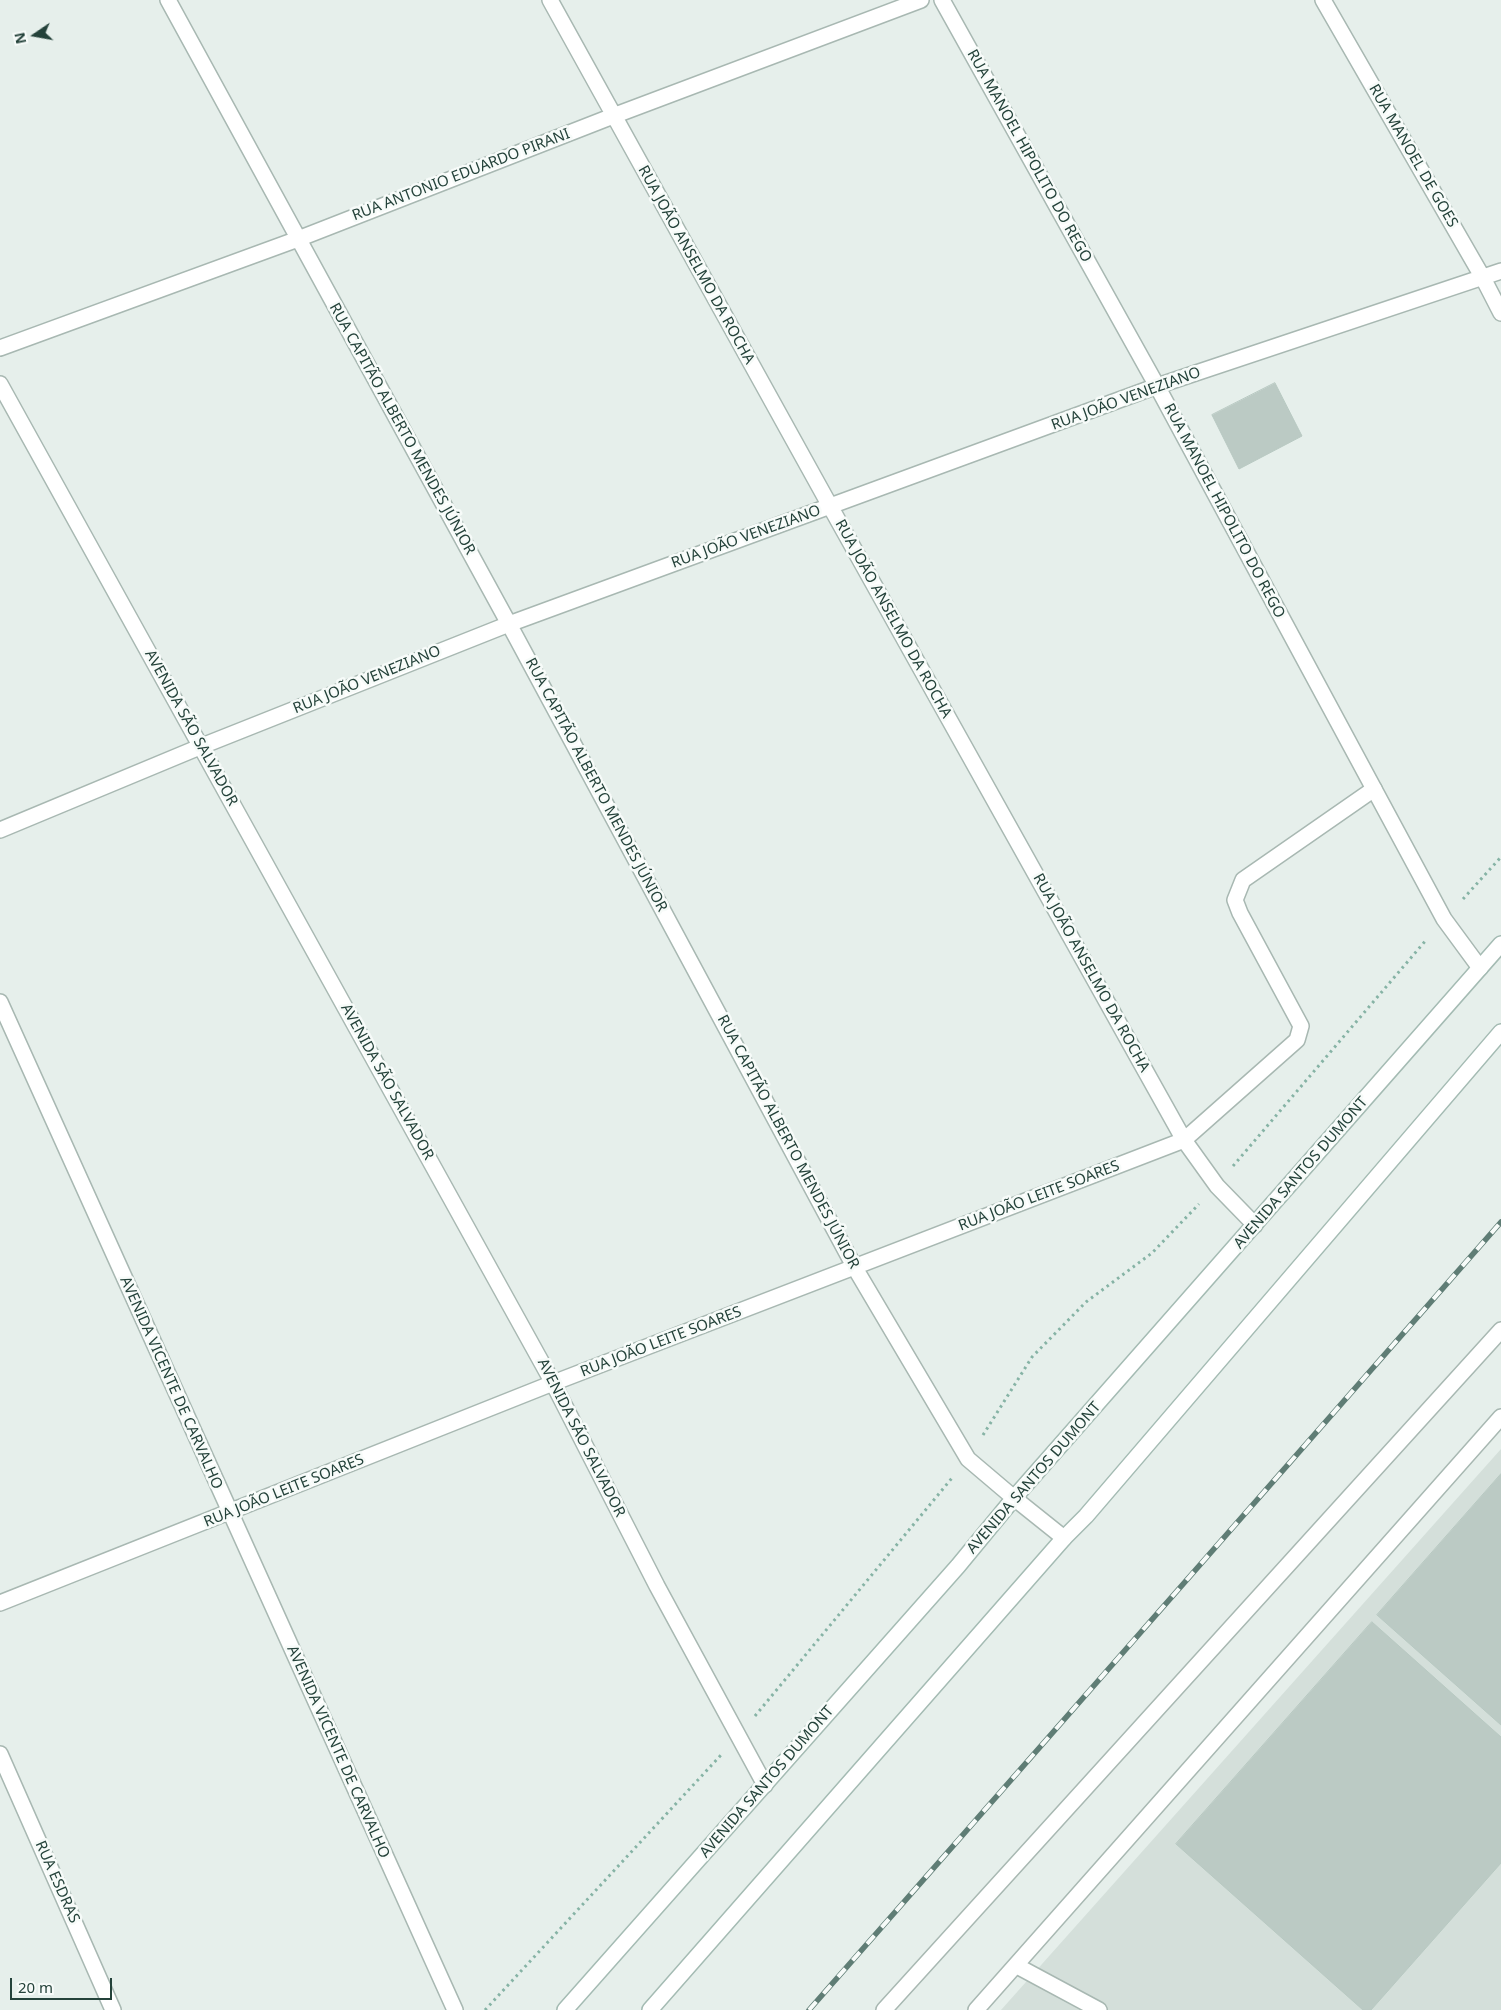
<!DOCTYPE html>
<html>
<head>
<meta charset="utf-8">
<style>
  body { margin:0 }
  #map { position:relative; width:1501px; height:2010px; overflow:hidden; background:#e6efeb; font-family:"Noto Sans",sans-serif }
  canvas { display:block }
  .north { position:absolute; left:10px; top:10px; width:50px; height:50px; -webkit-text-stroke:4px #f7fbf9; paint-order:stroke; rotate:258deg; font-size:14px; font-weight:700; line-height:20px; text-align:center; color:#24423a }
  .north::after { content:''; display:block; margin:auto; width:18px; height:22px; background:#24423a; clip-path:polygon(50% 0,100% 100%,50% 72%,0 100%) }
  .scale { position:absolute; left:10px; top:1978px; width:102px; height:22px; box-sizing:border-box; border:2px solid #24423a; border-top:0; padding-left:6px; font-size:15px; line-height:18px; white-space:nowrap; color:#24423a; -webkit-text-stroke:4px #f7fbf9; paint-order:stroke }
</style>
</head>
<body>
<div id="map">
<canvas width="1501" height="2010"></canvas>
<div class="north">N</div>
<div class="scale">20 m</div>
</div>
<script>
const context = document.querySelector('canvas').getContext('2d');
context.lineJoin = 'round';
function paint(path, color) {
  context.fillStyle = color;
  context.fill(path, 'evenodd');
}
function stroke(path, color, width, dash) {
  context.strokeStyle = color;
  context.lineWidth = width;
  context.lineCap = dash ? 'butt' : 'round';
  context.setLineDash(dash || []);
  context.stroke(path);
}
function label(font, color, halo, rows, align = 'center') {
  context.font = font + ' "Noto Sans",sans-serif';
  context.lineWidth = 5;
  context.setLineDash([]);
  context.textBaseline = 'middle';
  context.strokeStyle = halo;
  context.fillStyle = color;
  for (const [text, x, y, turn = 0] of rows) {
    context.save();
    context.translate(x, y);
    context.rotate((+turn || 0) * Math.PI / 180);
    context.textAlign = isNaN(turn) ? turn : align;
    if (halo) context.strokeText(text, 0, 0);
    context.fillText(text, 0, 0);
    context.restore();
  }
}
paint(new Path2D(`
  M 1501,1449 L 1501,2010 L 1001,2010 Z`), '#d4dfda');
const building = new Path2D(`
  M 1275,383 L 1302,436 L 1239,469 L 1212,415 Z
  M 1501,1474 L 1501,1725 L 1377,1615 Z
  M 1372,1622 L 1501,1737 L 1501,1863 L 1371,2010 L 1363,2010 L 1176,1844 Z`);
paint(building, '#bbcac4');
stroke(building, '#b8c9c2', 1);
const lane = new Path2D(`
  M 1184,1140 L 1297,1040 L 1301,1026 L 1240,913 L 1235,900 L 1243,880 L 1374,789
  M 1017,1966 L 1099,2010
  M 884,2010 L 1501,1330
  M 976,2010 L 1501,1417`);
const street = new Path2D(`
  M 168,0 L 509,624 L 855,1268 L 968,1459 L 1014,1498 L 1064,1538
  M 550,0 L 830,506 L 1184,1140 L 1217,1186 L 1255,1225
  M 942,0 L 1157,386 L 1444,919 L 1480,968
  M 1323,0 L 1483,278 L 1501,313
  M 0,348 L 298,239 L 613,116 L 921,0
  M 0,384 L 553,1383 L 657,1586 L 765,1785
  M 0,830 L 202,746 L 509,624 L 1157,386 L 1501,271
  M 0,1002 L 455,2010
  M 0,1603 L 553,1383 L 1184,1140
  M 0,1754 L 113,2010`);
const secondary = new Path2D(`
  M 565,2010 L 958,1566 L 1014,1498 L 1501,944
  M 650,2010 L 1064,1538 L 1086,1516 L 1501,1032`);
stroke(lane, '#a8b8b2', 18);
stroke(street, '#a8b8b2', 18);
stroke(secondary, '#a4bbb3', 18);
stroke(new Path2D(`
  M 1463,899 L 1501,857
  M 1233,1166 L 1427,939
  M 983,1435 L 1032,1357 L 1086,1302 L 1152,1253 L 1199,1204
  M 755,1716 L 952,1478
  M 485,2010 L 721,1755`), '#86b3a5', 3, [2.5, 4]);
stroke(lane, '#fff', 15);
stroke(street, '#fff', 15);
stroke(secondary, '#fff', 15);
const rail = new Path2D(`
  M 809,2010 L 1501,1222`);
stroke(rail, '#5f7d75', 5.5);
stroke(rail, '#f7fbf9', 4, [11]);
label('15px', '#24423a', '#f7fbf9', [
  ["RUA MANOEL HIPOLITO DO REGO",1029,156,61],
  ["RUA MANOEL DE GOES",1413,156,60],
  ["RUA ANTONIO EDUARDO PIRANI",461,175,-21],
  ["RUA JOÃO ANSELMO DA ROCHA",696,265,61],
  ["RUA JOÃO VENEZIANO",1126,399,-20],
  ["RUA CAPITÃO ALBERTO MENDES JÚNIOR",402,429,61],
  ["RUA MANOEL HIPOLITO DO REGO",1224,511,62],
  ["RUA JOÃO VENEZIANO",746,537,-20],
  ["RUA JOÃO ANSELMO DA ROCHA",893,619,61],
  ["RUA JOÃO VENEZIANO",367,680,-22],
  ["AVENIDA SÃO SALVADOR",191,728,61],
  ["RUA CAPITÃO ALBERTO MENDES JÚNIOR",596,785,62],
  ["RUA JOÃO ANSELMO DA ROCHA",1091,973,61],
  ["AVENIDA SÃO SALVADOR",387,1082,61],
  ["RUA CAPITÃO ALBERTO MENDES JÚNIOR",788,1142,62],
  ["AVENIDA SANTOS DUMONT",1301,1173,-49],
  ["RUA JOÃO LEITE SOARES",1039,1196,-21],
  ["RUA JOÃO LEITE SOARES",661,1342,-21],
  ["AVENIDA VICENTE DE CARVALHO",171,1383,66],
  ["AVENIDA SÃO SALVADOR",581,1438,63],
  ["AVENIDA SANTOS DUMONT",1034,1478,-49],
  ["RUA JOÃO LEITE SOARES",284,1491,-22],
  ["AVENIDA VICENTE DE CARVALHO",338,1752,66],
  ["AVENIDA SANTOS DUMONT",767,1782,-49],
  ["RUA ESDRAS",57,1882,66]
]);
</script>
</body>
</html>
